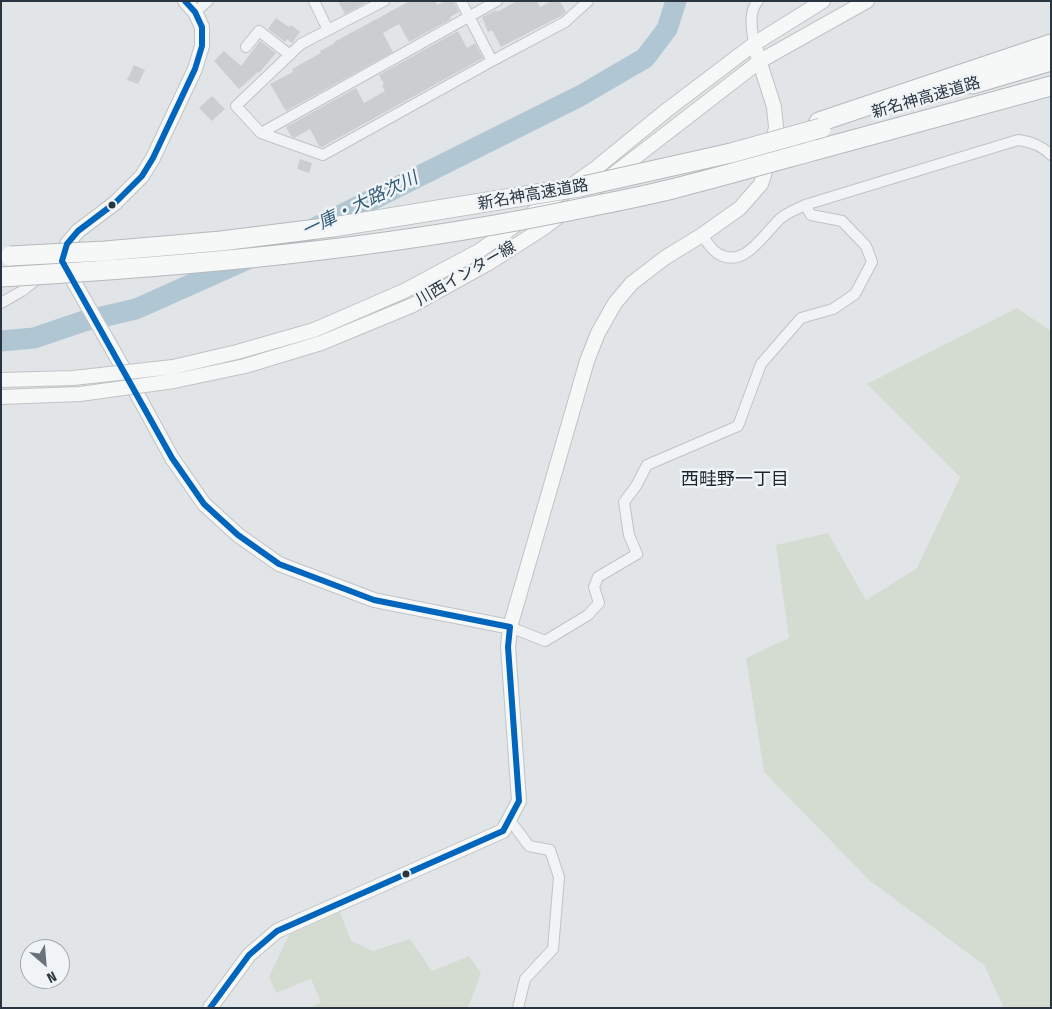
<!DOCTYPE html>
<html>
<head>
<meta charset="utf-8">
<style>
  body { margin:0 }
  #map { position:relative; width:1052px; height:1009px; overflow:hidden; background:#e2e5e7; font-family:"Fira Sans Condensed",sans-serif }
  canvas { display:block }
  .frame { position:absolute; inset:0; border:2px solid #293641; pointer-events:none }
  .north { position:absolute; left:20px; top:939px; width:50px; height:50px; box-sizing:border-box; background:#f0f4f7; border:1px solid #a0a8ae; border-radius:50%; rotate:153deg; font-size:14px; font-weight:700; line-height:20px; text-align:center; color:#293641 }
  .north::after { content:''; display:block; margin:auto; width:18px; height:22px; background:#6a737b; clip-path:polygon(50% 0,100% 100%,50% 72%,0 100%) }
</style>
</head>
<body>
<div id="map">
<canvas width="1052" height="1009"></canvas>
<div class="frame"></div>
<div class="north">N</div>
</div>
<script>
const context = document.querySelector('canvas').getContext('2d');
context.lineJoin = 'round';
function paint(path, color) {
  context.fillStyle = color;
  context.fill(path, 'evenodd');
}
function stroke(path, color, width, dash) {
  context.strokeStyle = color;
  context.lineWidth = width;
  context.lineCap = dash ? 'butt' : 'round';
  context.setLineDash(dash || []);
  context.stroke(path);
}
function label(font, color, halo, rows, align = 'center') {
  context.font = font + ' "Fira Sans Condensed","Noto Sans JP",sans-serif';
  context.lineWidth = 5;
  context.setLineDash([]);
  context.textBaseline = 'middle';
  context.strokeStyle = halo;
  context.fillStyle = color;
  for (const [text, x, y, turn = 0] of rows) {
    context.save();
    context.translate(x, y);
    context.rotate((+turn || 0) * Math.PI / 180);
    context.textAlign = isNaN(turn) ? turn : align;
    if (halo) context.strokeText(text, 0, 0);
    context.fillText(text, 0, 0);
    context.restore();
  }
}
paint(new Path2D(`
  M 1017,308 L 1051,331 L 1051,1008 L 1004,1008 L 984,965 L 869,880 L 764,772 L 746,658 L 789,638 L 776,545 L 828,533 L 866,600 L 917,568 L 960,477 L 867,384 Z
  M 340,912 L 351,941 L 373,951 L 410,939 L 432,971 L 469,956 L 481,973 L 468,1008 L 309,1008 L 321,1002 L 311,979 L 276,993 L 269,977 L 289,935 Z`), '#d4dcd2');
stroke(new Path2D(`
  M 1,341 L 34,338 L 84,321 L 136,309 L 295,238 L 580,96 L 645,58 L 667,29 L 676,1`), '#b0c7d3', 21);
paint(new Path2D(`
  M 338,1 L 369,1 L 345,14 Z
  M 410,1 L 435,1 L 437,5 L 445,1 L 453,1 L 459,12 L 450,17 L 451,19 L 409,42 L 399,24 L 383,33 L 393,52 L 286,111 L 270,84 L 293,72 L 292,69 L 321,53 L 320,51 L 335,43 L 334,42 Z
  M 517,1 L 537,1 L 540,7 L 552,1 L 560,1 L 566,12 L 561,16 L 501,47 L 492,30 L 488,32 L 482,17 L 496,10 L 497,12 Z
  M 276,18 L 289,27 L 291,25 L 300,32 L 292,43 L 287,39 L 285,42 L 268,29 Z
  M 458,31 L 467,48 L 475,43 L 483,58 L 322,147 L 319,146 L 310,129 L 294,138 L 291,136 L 286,127 L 356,88 L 364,103 L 385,91 L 382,85 L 384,84 L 379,75 Z
  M 260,41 L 276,53 L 259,73 L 258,72 L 239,89 L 214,61 L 224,51 L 241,66 Z
  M 134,65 L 145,70 L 138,84 L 127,80 Z
  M 212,96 L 225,109 L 212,121 L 199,108 Z
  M 300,159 L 312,163 L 309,173 L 297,169 Z`), '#cbcdcf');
const street = new Path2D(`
  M 314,1 L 328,30
  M 384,1 L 301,44 L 236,106 L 261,133 L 323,155 L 492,61 L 565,22 L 588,1
  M 461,1 L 492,61
  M 195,12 L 208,1
  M 754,44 C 752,30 748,12 758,1
  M 246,47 L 259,31 L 290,55
  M 261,133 L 497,1
  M 702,235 C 706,241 711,249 717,253 C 744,271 764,233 781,218 C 788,212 798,209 805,205 L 1018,140 C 1031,142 1041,145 1051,155
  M 1,303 L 22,291 L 40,277
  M 510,627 L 545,641 L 588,615 L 599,603 L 594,587 L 598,577 L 637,554 L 629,535 L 624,502 L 636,486 L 647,465 L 738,426 L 761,364 L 801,318 L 833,309 L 855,294 L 872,262 L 866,246 L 842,221 L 811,215 L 805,205
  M 509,819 L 529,846 L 550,850 L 559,877 L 553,949 L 525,979 L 518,1008`);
const secondary = new Path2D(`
  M 185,1 L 195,12 L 202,27 L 202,46 L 195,69 L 153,158 L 142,176 L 115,203 L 78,231 L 67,244 L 62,261 L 119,361 L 172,458 L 204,504 L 238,535 L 279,564 L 374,600 L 510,627
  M 173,367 L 237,352 L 314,330 L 404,291 L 479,251 L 596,168 L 667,110 L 754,44 L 823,1
  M 174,381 L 245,366 L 321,343 L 413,305 L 487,264 L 545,227 L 760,61 L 867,1
  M 210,1008 L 249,955 L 277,931 L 503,831 L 519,801 L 508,647 L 510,627 L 587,361 L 598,333 L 615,303 L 632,283 L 666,257 L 702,235 L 740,208 L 761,184 L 771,153 L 776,127 L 774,107 L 754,44`);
const highway = new Path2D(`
  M 973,84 L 1051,61
  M 819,122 L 1051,44
  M 816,150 L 1051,86`);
stroke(street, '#c0c3c5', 12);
stroke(secondary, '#c0c3c5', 16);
stroke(highway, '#b5b9bc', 21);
stroke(street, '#f2f3f4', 10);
stroke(secondary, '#f6f7f7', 14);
stroke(highway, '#f6f7f7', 19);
const secondaryBridge = new Path2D(`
  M 1,380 L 73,378 L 173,367
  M 1,397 L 80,394 L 174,381`);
const highwayBridge = new Path2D(`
  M 10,256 L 105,251 L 221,241 L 333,227 L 579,187 L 731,153 L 821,128
  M 1,277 C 188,266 374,250 558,213 C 597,205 637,198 676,188 C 723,176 769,163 816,150`);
stroke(secondaryBridge, '#c0c3c5', 16, []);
stroke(highwayBridge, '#b5b9bc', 21, []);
stroke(secondaryBridge, '#f6f7f7', 14);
stroke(highwayBridge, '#f6f7f7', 19);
stroke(new Path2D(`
  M 185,1 L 195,12 L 202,27 L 202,46 L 195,69 L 153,158 L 142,176 L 115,203 L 78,231 L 67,244 L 62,261 L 172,458 L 204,504 L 238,535 L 279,564 L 374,600 L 510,627
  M 210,1008 L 249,955 L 277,931 L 503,831 L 519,801 L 508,647 L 510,627`), '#0065bd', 6);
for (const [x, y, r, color] of [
  [112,205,4.5,"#293641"],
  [406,874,4.5,"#293641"]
]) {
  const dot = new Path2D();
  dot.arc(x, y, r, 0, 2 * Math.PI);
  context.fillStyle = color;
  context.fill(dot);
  stroke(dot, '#f0f4f7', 2);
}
label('16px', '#293641', '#f0f4f7', [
  ["新名神高速道路",926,98,-16],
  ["新名神高速道路",533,195,-10],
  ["川西インター線",466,274,-30]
]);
label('italic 18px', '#325d76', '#f0f4f7', [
  ["一庫・大路次川",360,205,-26]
]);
label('18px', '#1b2732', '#f0f4f7', [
  ["西畦野一丁目",735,480]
]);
</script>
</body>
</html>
